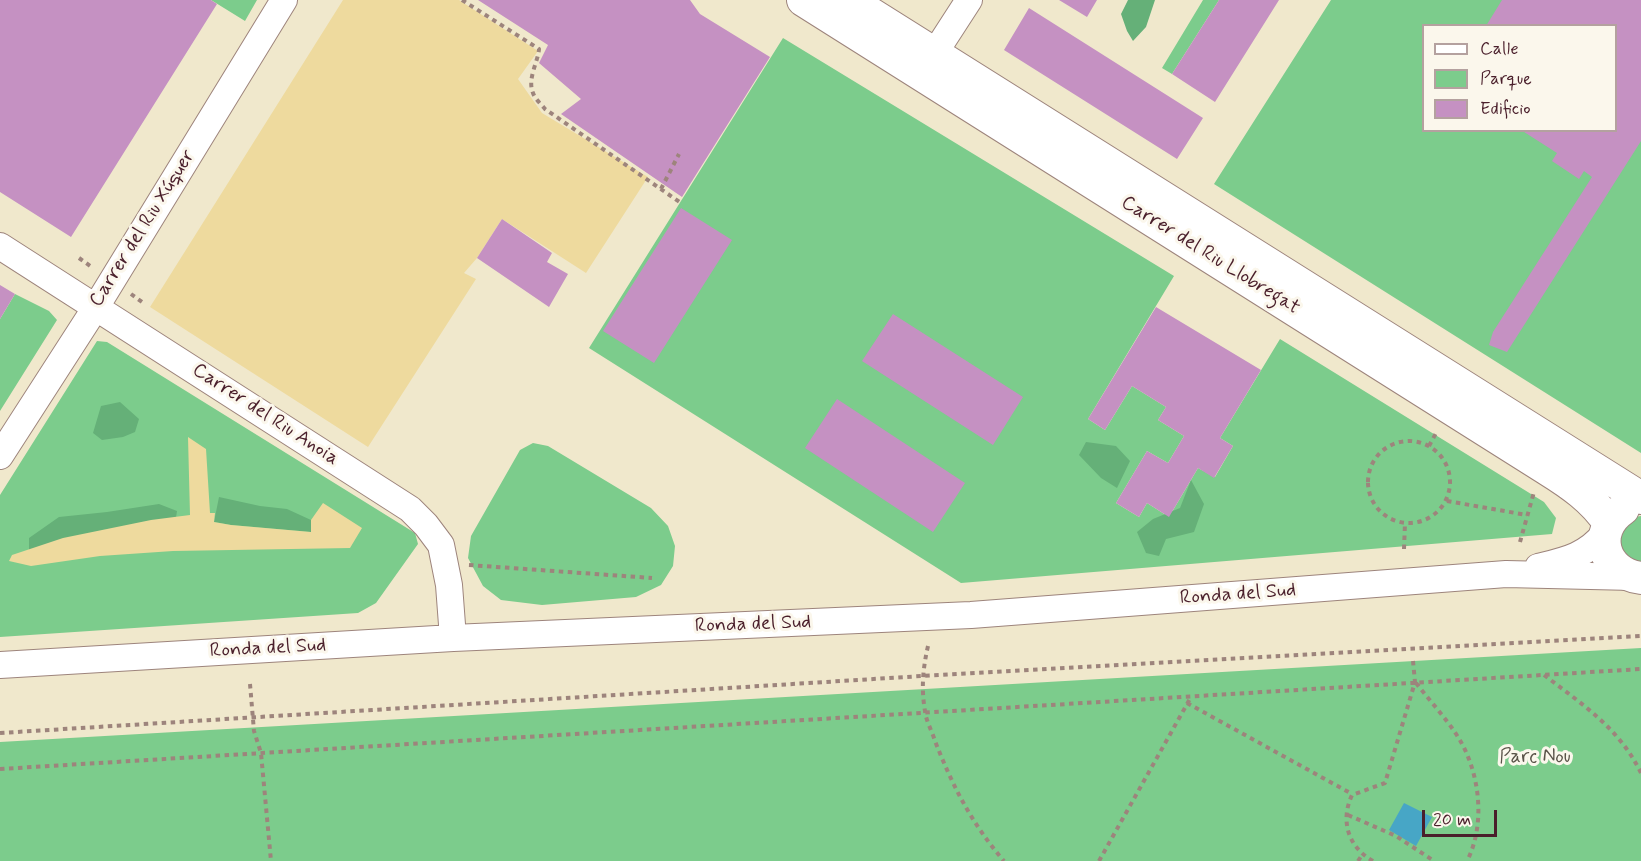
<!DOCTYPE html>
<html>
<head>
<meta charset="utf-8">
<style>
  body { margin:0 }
  #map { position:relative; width:1641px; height:861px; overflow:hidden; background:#f0e8cc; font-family:Mynerve,sans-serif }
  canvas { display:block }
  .legend { position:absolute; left:1422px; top:24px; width:195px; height:108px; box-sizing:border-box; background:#fbf7ec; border:2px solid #b4a19f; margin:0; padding:8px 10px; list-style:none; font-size:18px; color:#4a1f2b }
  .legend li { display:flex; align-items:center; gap:12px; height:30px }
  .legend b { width:30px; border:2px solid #b4a19f }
  .scale { position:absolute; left:1422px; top:810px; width:75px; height:27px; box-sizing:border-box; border:3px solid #4a1f2b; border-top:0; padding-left:8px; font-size:18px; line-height:21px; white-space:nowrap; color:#4a1f2b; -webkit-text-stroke:4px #fbf7ec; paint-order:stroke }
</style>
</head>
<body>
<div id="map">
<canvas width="1641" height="861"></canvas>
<ul class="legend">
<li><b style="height:8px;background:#fff"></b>Calle</li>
<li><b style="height:16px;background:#7ccc8c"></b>Parque</li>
<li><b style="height:16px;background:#c591c2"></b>Edificio</li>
</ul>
<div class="scale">20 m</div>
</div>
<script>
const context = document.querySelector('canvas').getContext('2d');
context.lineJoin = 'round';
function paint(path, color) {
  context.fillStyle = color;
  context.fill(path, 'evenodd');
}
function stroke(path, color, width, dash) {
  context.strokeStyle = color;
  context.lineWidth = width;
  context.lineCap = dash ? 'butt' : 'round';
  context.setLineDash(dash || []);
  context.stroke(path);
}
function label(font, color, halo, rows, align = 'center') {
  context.font = font + ' Mynerve,sans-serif';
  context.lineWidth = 6;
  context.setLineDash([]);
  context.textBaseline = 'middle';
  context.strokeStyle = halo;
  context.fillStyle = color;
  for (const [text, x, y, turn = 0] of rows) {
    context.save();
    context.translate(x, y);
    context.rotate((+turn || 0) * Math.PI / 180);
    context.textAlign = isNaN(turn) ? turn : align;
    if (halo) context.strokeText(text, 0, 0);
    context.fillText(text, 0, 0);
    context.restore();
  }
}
paint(new Path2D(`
  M 211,0 L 257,0 L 245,21 Z
  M 1203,0 L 1219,0 L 1172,74 L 1162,68 Z
  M 1331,0 L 1641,0 L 1641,453 L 1214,184 ZM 1424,26 L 1616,26 L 1616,130 L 1424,130 Z
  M 783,38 L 1174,276 L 1088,419 L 1105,430 L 1132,386 L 1166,407 L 1158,420 L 1184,436 L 1168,463 L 1147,451 L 1116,503 L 1139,517 L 1147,503 L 1169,517 L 1198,468 L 1215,477 L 1233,446 L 1220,438 L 1280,339 L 1544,502 L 1556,518 L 1552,534 L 961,583 L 589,348 Z
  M 15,294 L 49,311 L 57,320 L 0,411 L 0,319 Z
  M 97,341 L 107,342 L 415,533 L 418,544 L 376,603 L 358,613 L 0,637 L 0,495 Z
  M 533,443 L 548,446 L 651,508 L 668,526 L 675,546 L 673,566 L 661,585 L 636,597 L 542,605 L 501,600 L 483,586 L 468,558 L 471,536 L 520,450 Z
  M 1641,516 L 1641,562 L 1635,562 L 1622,554 L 1618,532 L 1634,517 Z
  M 1641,648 L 1641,861 L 0,861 L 0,742 Z`), '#7ccc8c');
paint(new Path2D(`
  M 1128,0 L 1155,0 L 1146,27 L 1133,41 L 1127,31 L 1121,14 Z
  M 120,402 L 139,419 L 135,432 L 123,437 L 102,440 L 93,433 L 101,406 Z
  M 1086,442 L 1116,446 L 1130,461 L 1117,488 L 1101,478 L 1079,455 Z
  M 1191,480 L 1204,504 L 1194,532 L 1166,539 L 1159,556 L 1146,553 L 1137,532 L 1153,519 L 1180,508 Z
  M 219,497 L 260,506 L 287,509 L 311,520 L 311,532 L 231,525 L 214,522 Z
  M 159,504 L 177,511 L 175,524 L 29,554 L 29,538 L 59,517 L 107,512 Z`), '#65b078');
paint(new Path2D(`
  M 343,0 L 459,0 L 538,51 L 518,79 L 542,113 L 648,177 L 586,273 L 502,219 L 477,258 L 464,273 L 476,279 L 368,447 L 150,307 Z
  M 188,437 L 206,449 L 210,513 L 215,513 L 214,522 L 231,525 L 311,532 L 311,520 L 323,503 L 362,528 L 350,548 L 173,551 L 100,556 L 31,566 L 9,561 L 12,555 L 63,538 L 151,520 L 190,515 Z`), '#eeda9e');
paint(new Path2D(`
  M 1404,803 L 1432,817 L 1416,846 L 1389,830 Z`), '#47a6c6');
paint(new Path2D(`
  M 0,0 L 211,0 L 217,4 L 71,237 L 0,192 Z
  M 478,0 L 690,0 L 700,14 L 770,57 L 682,197 L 561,114 L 581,99 L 539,63 L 548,45 Z
  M 1059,0 L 1097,0 L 1087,17 Z
  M 1219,0 L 1279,0 L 1215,102 L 1172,74 Z
  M 1502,0 L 1641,0 L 1641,141 L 1507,352 L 1489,345 L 1493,332 L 1592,177 L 1584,171 L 1579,179 L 1552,161 L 1557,153 L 1521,130 L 1616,130 L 1616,26 L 1486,26 Z
  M 1029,8 L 1203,118 L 1177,159 L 1004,50 Z
  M 681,208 L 732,240 L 654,363 L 603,331 Z
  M 502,219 L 552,253 L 547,262 L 568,274 L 549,307 L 477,258 Z
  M 0,285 L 15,294 L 0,319 Z
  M 1156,307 L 1261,370 L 1220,438 L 1233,446 L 1214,478 L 1198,468 L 1169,517 L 1147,503 L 1139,517 L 1116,503 L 1147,451 L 1168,463 L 1184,436 L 1158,420 L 1166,407 L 1132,386 L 1105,430 L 1088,419 Z
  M 893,314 L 1023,397 L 993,445 L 862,361 Z
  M 837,399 L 965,483 L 933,532 L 805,448 Z`), '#c591c2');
const minor = new Path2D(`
  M 925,68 L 969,0
  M 0,246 L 410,509 L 426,525 L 441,545 L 449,585 L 453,638
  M 0,456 L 96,307 L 284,0
  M 1538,567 C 1567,560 1586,556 1606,532
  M 0,665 L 453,638 L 971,615 L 1506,574 L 1633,577`);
const tertiary = new Path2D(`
  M 803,0 L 1547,469 C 1571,484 1593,499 1609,523
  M 849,0 L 1641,498
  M 1623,509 C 1591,531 1603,573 1641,578`);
stroke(minor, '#9d847c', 28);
stroke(tertiary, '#9d847c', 34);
stroke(new Path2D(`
  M 462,0 L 539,49 C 538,62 527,79 533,93 C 535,99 541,104 545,109 L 681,203
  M 661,189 L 679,154
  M 79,258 L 93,268
  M 131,294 L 142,302
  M1368 482a41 41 0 1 1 82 0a41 41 0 1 1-82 0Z
  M 1429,446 L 1436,433
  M 1447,501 L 1527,515
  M 1520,542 L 1534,492
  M 1404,549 L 1405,523
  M 469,565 L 652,578
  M 928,646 C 923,668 921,688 925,711 C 926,721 932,731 935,741 C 953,787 972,824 1004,861
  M 1544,675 C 1582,704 1620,729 1641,773
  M 1416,683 C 1430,701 1446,718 1458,737 C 1480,772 1486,824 1467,861
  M 250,684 L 254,731 L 261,753 L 271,861
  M 1187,703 L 1352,794
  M 0,733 L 922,676 L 1641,636
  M 0,769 L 1641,669
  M 1348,815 L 1396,836 L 1434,861
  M 1099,861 L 1191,697
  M 1358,861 L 1362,855
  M 1373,861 C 1348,847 1340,821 1352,795 L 1385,783 L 1415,682 L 1413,661`), '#9d847c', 4, [4.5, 4.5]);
stroke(minor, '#fff', 26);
stroke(tertiary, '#fff', 32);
label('20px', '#4a1f2b', '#fbf7ec', [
  ["Carrer del Riu Xúquer",143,229,-58],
  ["Carrer del Riu Llobregat",1210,256,32],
  ["Carrer del Riu Anoia",265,415,33],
  ["Ronda del Sud",1238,595,-4],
  ["Ronda del Sud",753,625,-2],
  ["Ronda del Sud",268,649,-3]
]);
label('20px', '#595348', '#fbf7ec', [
  ["Parc Nou",1535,758]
]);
</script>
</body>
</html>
